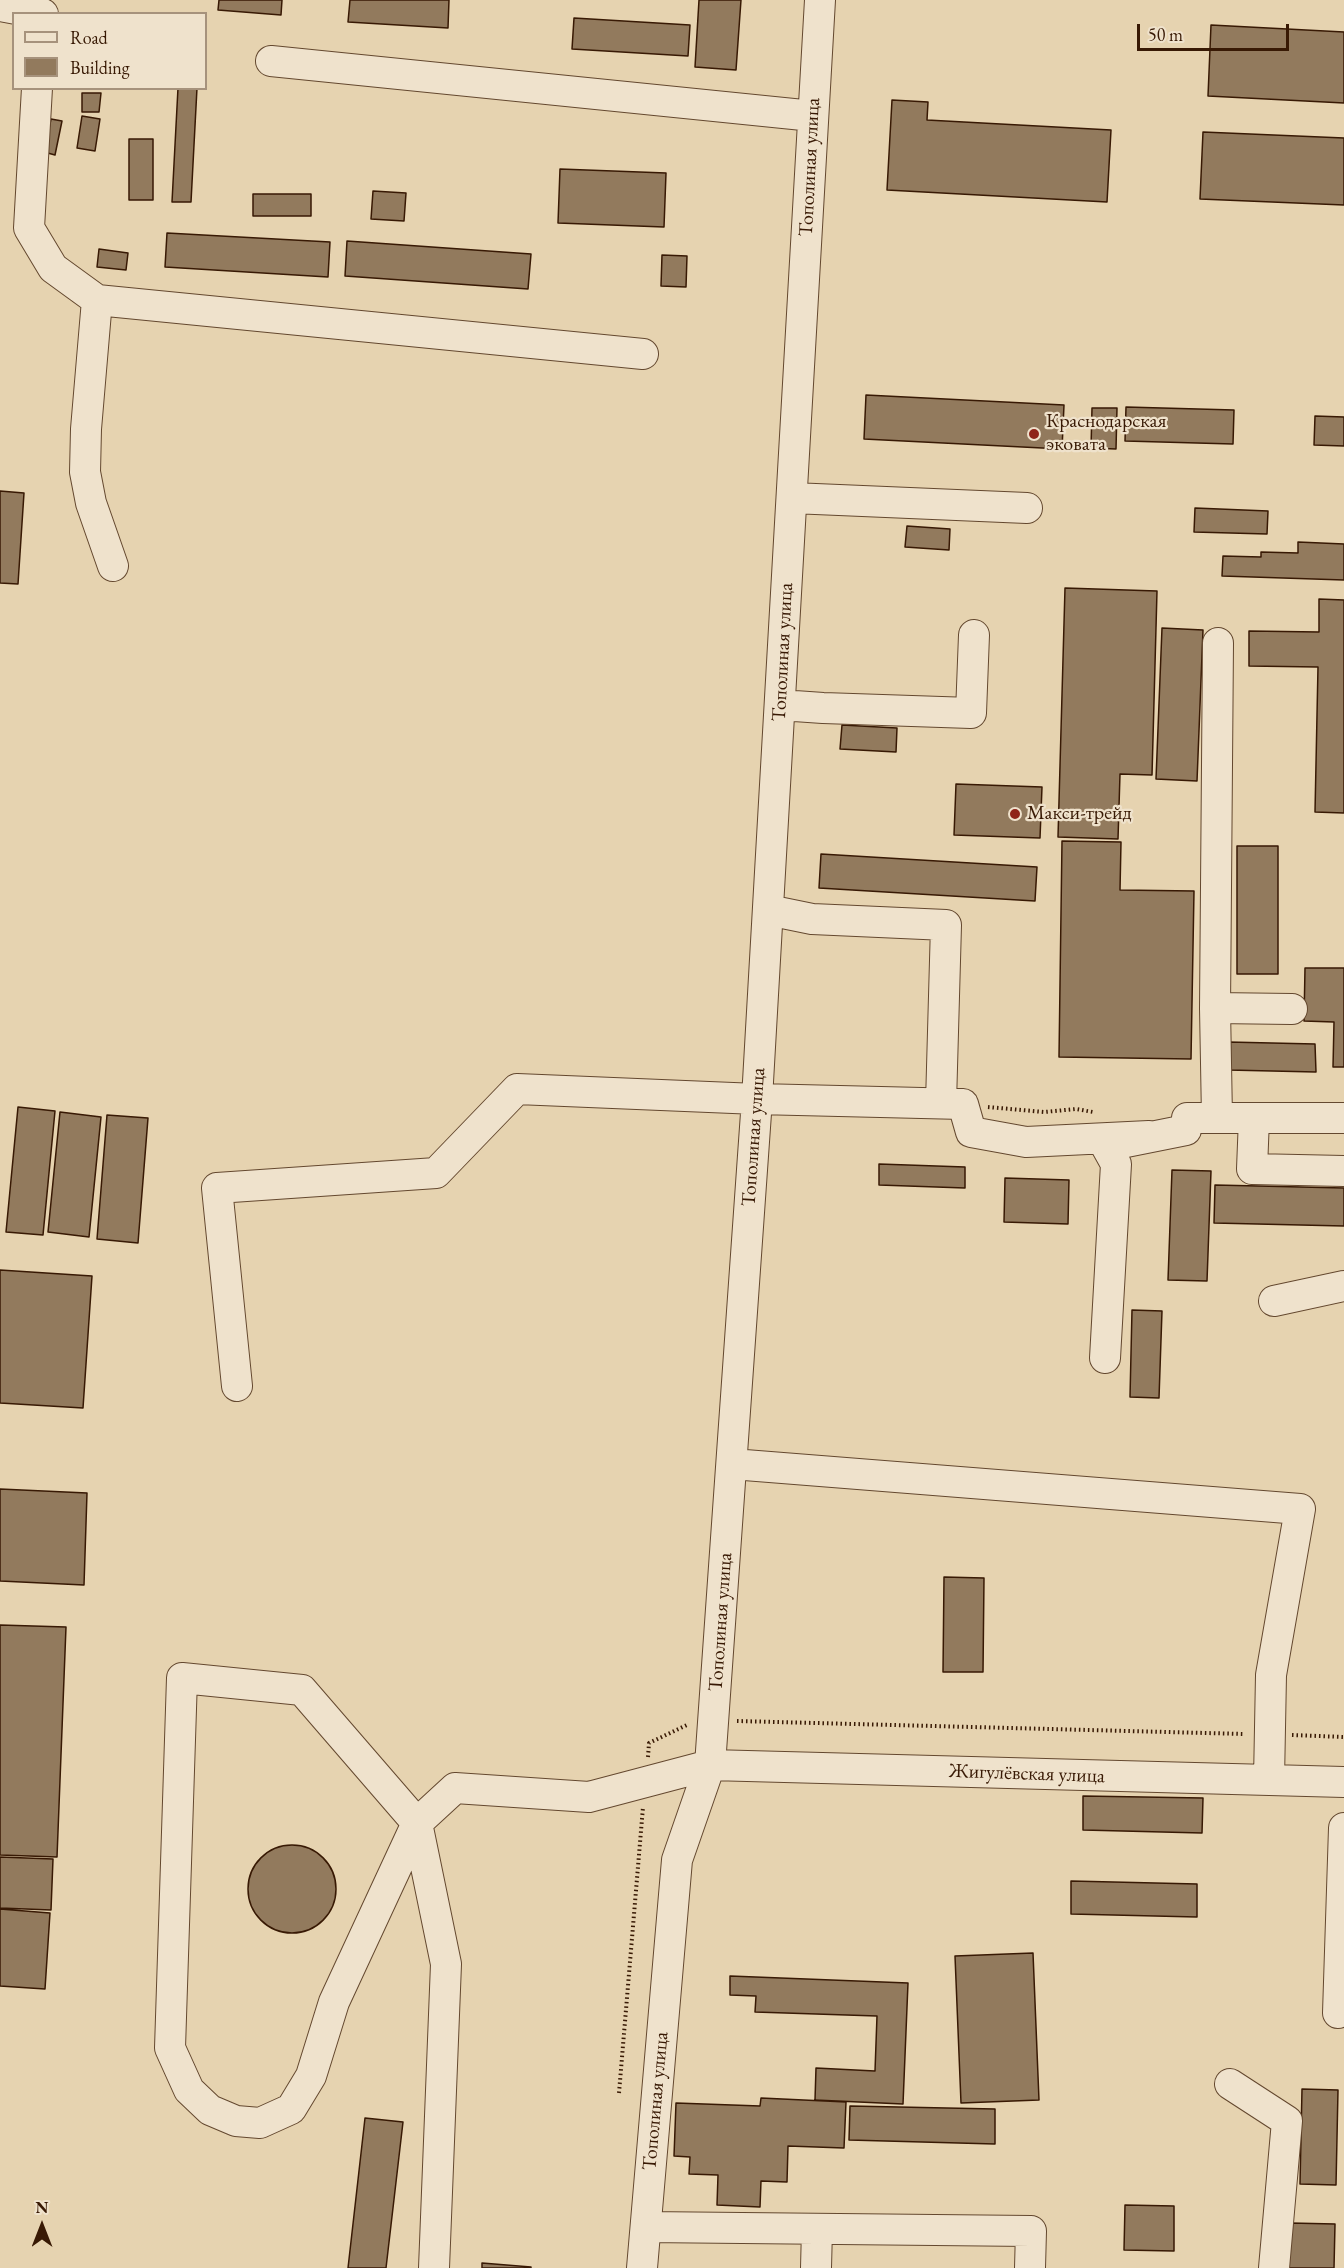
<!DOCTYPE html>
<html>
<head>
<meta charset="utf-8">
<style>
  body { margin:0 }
  #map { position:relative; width:1344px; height:2268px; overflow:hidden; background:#e6d3b0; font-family:"EB Garamond",serif }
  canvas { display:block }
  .legend { position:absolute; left:12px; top:12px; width:195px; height:78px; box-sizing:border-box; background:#efe2cc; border:2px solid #a6927c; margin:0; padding:8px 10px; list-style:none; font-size:18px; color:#381904 }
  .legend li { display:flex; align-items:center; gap:12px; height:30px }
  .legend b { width:30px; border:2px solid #a6927c }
  .north { position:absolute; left:12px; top:2196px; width:60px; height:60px; -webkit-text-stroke:4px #efe2cc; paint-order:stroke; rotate:0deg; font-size:16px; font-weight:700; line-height:24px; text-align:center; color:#381904 }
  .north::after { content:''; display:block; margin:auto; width:21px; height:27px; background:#381904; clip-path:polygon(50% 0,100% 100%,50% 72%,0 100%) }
  .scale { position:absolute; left:1137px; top:24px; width:152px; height:27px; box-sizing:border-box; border:3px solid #381904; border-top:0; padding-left:8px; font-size:18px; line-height:21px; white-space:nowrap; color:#381904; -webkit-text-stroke:4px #efe2cc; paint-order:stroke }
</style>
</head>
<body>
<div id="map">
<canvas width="1344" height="2268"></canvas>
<ul class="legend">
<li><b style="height:8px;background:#efe2cc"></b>Road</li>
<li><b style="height:16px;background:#927a5d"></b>Building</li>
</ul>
<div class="north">N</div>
<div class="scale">50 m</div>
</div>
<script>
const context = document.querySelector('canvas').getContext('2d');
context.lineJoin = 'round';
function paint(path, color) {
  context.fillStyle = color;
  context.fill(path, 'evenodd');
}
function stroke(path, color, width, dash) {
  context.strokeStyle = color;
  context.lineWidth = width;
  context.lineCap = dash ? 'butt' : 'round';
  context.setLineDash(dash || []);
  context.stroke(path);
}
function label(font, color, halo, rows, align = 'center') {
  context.font = font + ' "EB Garamond",serif';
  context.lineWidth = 4.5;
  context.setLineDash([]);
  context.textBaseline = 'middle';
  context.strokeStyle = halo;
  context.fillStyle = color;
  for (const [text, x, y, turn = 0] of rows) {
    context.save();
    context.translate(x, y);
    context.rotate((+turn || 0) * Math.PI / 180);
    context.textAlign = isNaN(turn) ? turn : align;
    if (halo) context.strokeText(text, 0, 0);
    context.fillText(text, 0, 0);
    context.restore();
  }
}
const building = new Path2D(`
  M 219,0 L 282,0 L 281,15 L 218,10 Z
  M 350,0 L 449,0 L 448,28 L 348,22 Z
  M 699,0 L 741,0 L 736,70 L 695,67 Z
  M 574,18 L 690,25 L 688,56 L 572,49 Z
  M 1211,25 L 1344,32 L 1344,103 L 1208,96 Z
  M 178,88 L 197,88 L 191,202 L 172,202 Z
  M 82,93 L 101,93 L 99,112 L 82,112 Z
  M 892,100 L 928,102 L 927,120 L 1111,130 L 1107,202 L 887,190 Z
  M 82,116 L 100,119 L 95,151 L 77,148 Z
  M 51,119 L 62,121 L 55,155 L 44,152 Z
  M 1203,132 L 1344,138 L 1344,205 L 1200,199 Z
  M 129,139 L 153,139 L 153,200 L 129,200 Z
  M 560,169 L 666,173 L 664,227 L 558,223 Z
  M 373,191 L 406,193 L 404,221 L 371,219 Z
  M 253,194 L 311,194 L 311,216 L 253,216 Z
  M 167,233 L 330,242 L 328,277 L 165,267 Z
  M 347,241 L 531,254 L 528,289 L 345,276 Z
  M 99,249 L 128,253 L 126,270 L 97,267 Z
  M 662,255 L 687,256 L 686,287 L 661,286 Z
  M 866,395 L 1064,405 L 1062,449 L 864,439 Z
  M 1126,407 L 1234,410 L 1233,444 L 1125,441 Z
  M 1092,408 L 1117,408 L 1116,449 L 1091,448 Z
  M 1315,416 L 1344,417 L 1344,446 L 1314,445 Z
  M 0,491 L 24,493 L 18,584 L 0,583 Z
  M 1195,508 L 1268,511 L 1267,534 L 1194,532 Z
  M 907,526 L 950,529 L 949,550 L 905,547 Z
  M 1298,542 L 1344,544 L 1344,580 L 1222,576 L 1223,556 L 1261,557 L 1261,552 L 1298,553 Z
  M 1065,588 L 1157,591 L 1152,775 L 1120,774 L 1118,839 L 1058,837 Z
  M 1319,599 L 1344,600 L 1344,813 L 1315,812 L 1318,667 L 1249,666 L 1249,631 L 1319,632 Z
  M 1162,628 L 1203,630 L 1197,781 L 1156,779 Z
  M 842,725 L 897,728 L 896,752 L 840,749 Z
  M 956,784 L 1042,787 L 1040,838 L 954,835 Z
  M 1062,841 L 1121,842 L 1120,890 L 1194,891 L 1191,1059 L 1059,1057 Z
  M 1237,846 L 1278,846 L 1278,974 L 1237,974 Z
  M 821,854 L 1037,867 L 1035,901 L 819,888 Z
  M 1305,968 L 1344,968 L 1344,1067 L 1333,1067 L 1334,1022 L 1304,1021 Z
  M 1228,1042 L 1315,1044 L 1316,1072 L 1228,1070 Z
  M 18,1107 L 55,1111 L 43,1235 L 6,1232 Z
  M 60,1112 L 101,1117 L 89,1237 L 48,1232 Z
  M 107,1115 L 148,1118 L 138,1243 L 97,1239 Z
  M 879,1164 L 965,1167 L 965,1188 L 879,1185 Z
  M 1172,1170 L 1211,1171 L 1207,1281 L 1168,1280 Z
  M 1005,1178 L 1069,1180 L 1068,1224 L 1004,1222 Z
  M 1215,1185 L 1344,1188 L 1344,1226 L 1214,1223 Z
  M 0,1270 L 92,1276 L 83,1408 L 0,1403 Z
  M 1132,1310 L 1162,1311 L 1159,1398 L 1130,1397 Z
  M 0,1489 L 87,1493 L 84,1585 L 0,1581 Z
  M 944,1577 L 984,1578 L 983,1672 L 943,1672 Z
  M 0,1625 L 66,1627 L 57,1857 L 0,1855 Z
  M 1083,1796 L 1203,1798 L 1202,1833 L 1083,1830 Z
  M248 1889a44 44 0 1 1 88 0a44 44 0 1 1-88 0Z
  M 0,1857 L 53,1859 L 51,1910 L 0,1908 Z
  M 1071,1881 L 1197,1884 L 1197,1917 L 1071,1914 Z
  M 0,1909 L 50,1913 L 45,1989 L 0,1986 Z
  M 1033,1953 L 1039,2100 L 961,2103 L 955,1956 Z
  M 730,1976 L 908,1983 L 903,2104 L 815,2100 L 816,2068 L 875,2071 L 877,2016 L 755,2012 L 756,1996 L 730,1995 Z
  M 1302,2089 L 1338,2090 L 1336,2185 L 1300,2184 Z
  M 761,2098 L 846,2102 L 844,2148 L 788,2146 L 787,2182 L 761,2181 L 760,2207 L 717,2205 L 718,2175 L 689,2174 L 690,2157 L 674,2156 L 676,2103 L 760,2106 Z
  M 850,2106 L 995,2109 L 995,2144 L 849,2140 Z
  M 365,2118 L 403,2122 L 386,2268 L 348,2268 Z
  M 1125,2205 L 1174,2206 L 1174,2251 L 1124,2250 Z
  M 1290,2223 L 1335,2224 L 1334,2268 L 1289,2268 Z
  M 482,2263 L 531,2267 L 531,2268 L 482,2268 Z`);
paint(building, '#927a5d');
stroke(building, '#381904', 1.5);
const minor = new Path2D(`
  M 0,6 L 43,14
  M 271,61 L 813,116
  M 37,88 L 29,228 L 53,268 L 97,300 L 86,429 L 85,472 L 91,503 L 113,566
  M 97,300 L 643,354
  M 792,498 L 1027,508
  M 780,705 L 823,708 L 971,713 L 974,635
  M 768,910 L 812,919 L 946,925 L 941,1103
  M 1215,1008 L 1292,1009
  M 1217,1118 L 1215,1008 L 1218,643
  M 1254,1118 L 1252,1169 L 1344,1171
  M 1274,1301 L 1344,1286
  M 1105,1358 L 1116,1164 L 1106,1146 L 1186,1130 L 1187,1118 L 1344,1118
  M 237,1386 L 217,1188 L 436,1173 L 517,1089 L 757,1099 L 963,1104 L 971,1132 L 1026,1142 L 1149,1136
  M 732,1464 L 1300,1509 L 1271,1675 L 1269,1780
  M 182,1678 L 302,1690 L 417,1823 L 334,2002 L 311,2076 L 291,2109 L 260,2123 L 236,2121 L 210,2110 L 189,2090 L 170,2048 Z
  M 1338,2013 L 1344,1828
  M 1230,2084 L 1287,2121 L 1274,2268
  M 646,2227 L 1031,2231 L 1030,2268
  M 434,2268 L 446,1964 L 417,1823 L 455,1788 L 589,1797 L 710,1765 L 1344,1782
  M 642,2268 L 677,1860 L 710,1765 L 757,1099 L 820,0
  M 816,2268 L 817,2229`);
stroke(minor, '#64482f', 32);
stroke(new Path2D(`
  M 988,1107 L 1044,1112 L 1076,1109 L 1093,1112
  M 737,1721 L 1245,1734
  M 1292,1735 L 1344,1737
  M 648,1757 L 649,1743 L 689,1724
  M 619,2093 L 643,1807`), '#381904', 4, [1.5, 3]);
stroke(minor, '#efe2cc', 30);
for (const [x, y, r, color] of [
  [1034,434,6,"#8f2418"],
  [1015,814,6,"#8f2418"]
]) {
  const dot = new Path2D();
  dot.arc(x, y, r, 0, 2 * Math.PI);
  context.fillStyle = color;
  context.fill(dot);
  stroke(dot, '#efe2cc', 2);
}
label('20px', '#381904', '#efe2cc', [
  ["Тополиная улица",810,167,-87],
  ["Тополиная улица",783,652,-87],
  ["Тополиная улица",754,1137,-86],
  ["Тополиная улица",721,1622,-86],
  ["Жигулёвская улица",1027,1774,2],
  ["Тополиная улица",656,2101,-85]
]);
label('20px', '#381904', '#efe2cc', [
  ["Краснодарская",1046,422],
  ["эковата",1046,445],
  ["Макси-трейд",1027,814]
], 'left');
</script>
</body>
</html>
